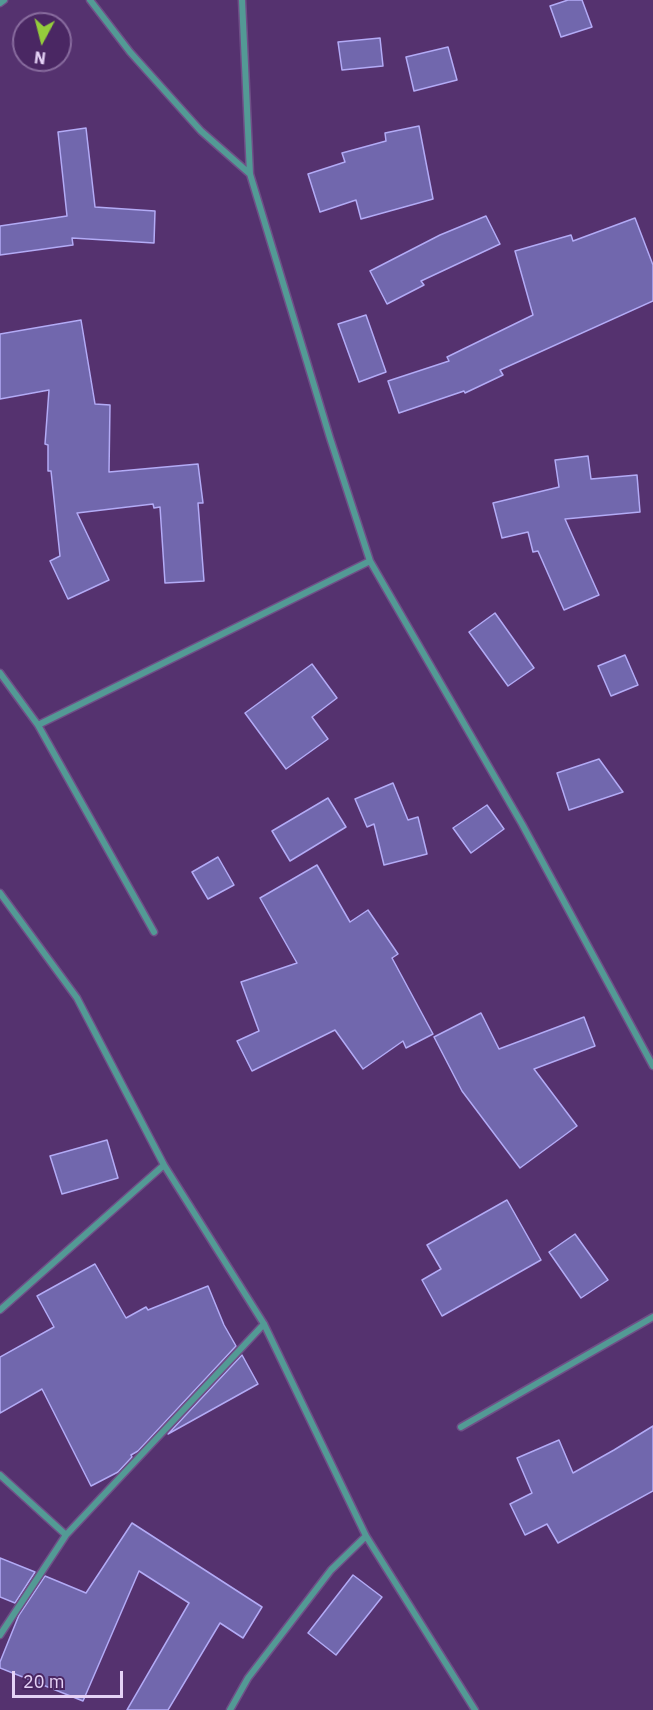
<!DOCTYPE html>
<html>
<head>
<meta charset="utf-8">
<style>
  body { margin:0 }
  #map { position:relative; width:653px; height:1710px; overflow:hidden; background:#55326f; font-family:"IBM Plex Sans",sans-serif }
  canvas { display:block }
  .north { position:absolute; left:12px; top:12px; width:60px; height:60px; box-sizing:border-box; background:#4a2763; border:2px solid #886b9e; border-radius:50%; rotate:187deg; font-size:16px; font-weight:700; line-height:24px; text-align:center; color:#e5d2f6 }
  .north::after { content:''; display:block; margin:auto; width:21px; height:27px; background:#94cc3c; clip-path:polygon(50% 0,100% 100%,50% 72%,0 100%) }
  .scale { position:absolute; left:12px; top:1671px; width:111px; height:27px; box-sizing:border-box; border:3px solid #e5d2f6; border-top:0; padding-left:8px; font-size:18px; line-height:21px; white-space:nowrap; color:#e5d2f6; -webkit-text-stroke:4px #4a2763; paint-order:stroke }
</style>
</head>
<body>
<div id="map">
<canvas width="653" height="1710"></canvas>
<div class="north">N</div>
<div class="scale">20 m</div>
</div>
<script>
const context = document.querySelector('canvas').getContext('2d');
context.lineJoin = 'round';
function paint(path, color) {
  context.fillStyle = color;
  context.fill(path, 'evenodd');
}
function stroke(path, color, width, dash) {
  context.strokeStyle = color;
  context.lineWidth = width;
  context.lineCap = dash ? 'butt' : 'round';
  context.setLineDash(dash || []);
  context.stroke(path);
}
const building = new Path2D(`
  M 568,0 L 582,0 L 592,27 L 561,37 L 550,6 Z
  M 380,38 L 383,66 L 342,70 L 338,42 Z
  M 448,47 L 457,80 L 414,91 L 406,57 Z
  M 419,126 L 433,199 L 361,219 L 356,200 L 320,212 L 308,174 L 345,162 L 342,153 L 386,141 L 385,133 Z
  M 86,128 L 95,207 L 155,211 L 154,243 L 72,238 L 73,245 L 0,255 L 0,226 L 67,216 L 58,132 Z
  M 486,216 L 500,244 L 421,281 L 424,285 L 387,304 L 370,271 L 440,235 Z
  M 635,218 L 653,265 L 653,301 L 500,370 L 503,375 L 465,393 L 464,391 L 399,413 L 388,381 L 449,361 L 447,357 L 533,315 L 515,251 L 571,235 L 573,241 Z
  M 366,315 L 386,372 L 359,382 L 338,324 Z
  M 81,320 L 95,404 L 110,405 L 109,472 L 198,464 L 203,503 L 198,503 L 204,581 L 165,583 L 160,507 L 154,508 L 153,504 L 77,513 L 109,580 L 68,599 L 50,561 L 60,556 L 51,471 L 48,471 L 48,445 L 45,444 L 49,390 L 0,399 L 0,334 Z
  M 588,456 L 591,479 L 637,475 L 640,512 L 565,519 L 599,595 L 564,610 L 538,551 L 533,552 L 528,532 L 502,538 L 493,503 L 559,487 L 555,460 Z
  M 495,613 L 534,668 L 508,686 L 469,632 Z
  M 625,655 L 638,685 L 611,696 L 598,666 Z
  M 312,664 L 337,698 L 312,717 L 328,739 L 286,769 L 245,713 Z
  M 599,759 L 623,792 L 569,810 L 557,773 Z
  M 393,783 L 408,820 L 418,817 L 427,854 L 384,865 L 374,824 L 367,827 L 355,799 Z
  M 328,798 L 346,827 L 290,861 L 272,831 Z
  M 487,805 L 504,829 L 471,853 L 453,828 Z
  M 218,857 L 234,885 L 208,899 L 192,872 Z
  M 317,865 L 350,922 L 368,910 L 398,954 L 392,958 L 433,1034 L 406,1048 L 403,1041 L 363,1069 L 335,1030 L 252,1071 L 237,1041 L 259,1031 L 241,982 L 297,963 L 260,898 Z
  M 481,1013 L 499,1049 L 584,1017 L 595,1046 L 534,1069 L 577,1126 L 520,1168 L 462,1091 L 434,1037 Z
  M 107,1140 L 118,1178 L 62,1194 L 50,1156 Z
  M 507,1200 L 541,1260 L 442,1316 L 422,1280 L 441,1269 L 427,1245 Z
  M 575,1234 L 608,1280 L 581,1298 L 549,1252 Z
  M 95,1264 L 126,1318 L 146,1307 L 148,1310 L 208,1286 L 224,1325 L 236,1346 L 138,1451 L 131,1455 L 132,1457 L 118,1472 L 91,1486 L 42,1389 L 0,1413 L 0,1357 L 54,1327 L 37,1296 Z
  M 242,1355 L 258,1384 L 168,1434 Z
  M 653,1426 L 653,1491 L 558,1543 L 547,1524 L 525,1535 L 510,1504 L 532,1493 L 517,1458 L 559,1440 L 573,1473 L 614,1450 Z
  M 132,1523 L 262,1607 L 243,1638 L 220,1623 L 168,1710 L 127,1710 L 189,1603 L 139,1571 L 83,1701 L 0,1668 L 0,1662 L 19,1615 L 45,1576 L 86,1593 Z
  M 0,1558 L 35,1572 L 15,1603 L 0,1597 Z
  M 353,1575 L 382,1597 L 336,1655 L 308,1633 Z`);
paint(building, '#7167ad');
stroke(building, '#b3abf6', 1.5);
const minor = new Path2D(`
  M 90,0 L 130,52 L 201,131 L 250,174
  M 242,0 L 250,174 L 330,438 L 370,561 L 522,824 L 653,1066
  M 0,3 L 4,0
  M 0,673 L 38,725 L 154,932
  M 38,725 L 370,561
  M 0,893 L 77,998 L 164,1165 L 264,1324 L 366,1536 L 475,1710
  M 0,1310 L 164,1165
  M 461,1427 L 653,1317
  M 0,1475 L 66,1535
  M 0,1635 L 66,1535 L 264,1324
  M 230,1710 L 248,1678 L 331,1570 L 366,1536`);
stroke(minor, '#6f4f87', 9);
stroke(minor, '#539a95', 6);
</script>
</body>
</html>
